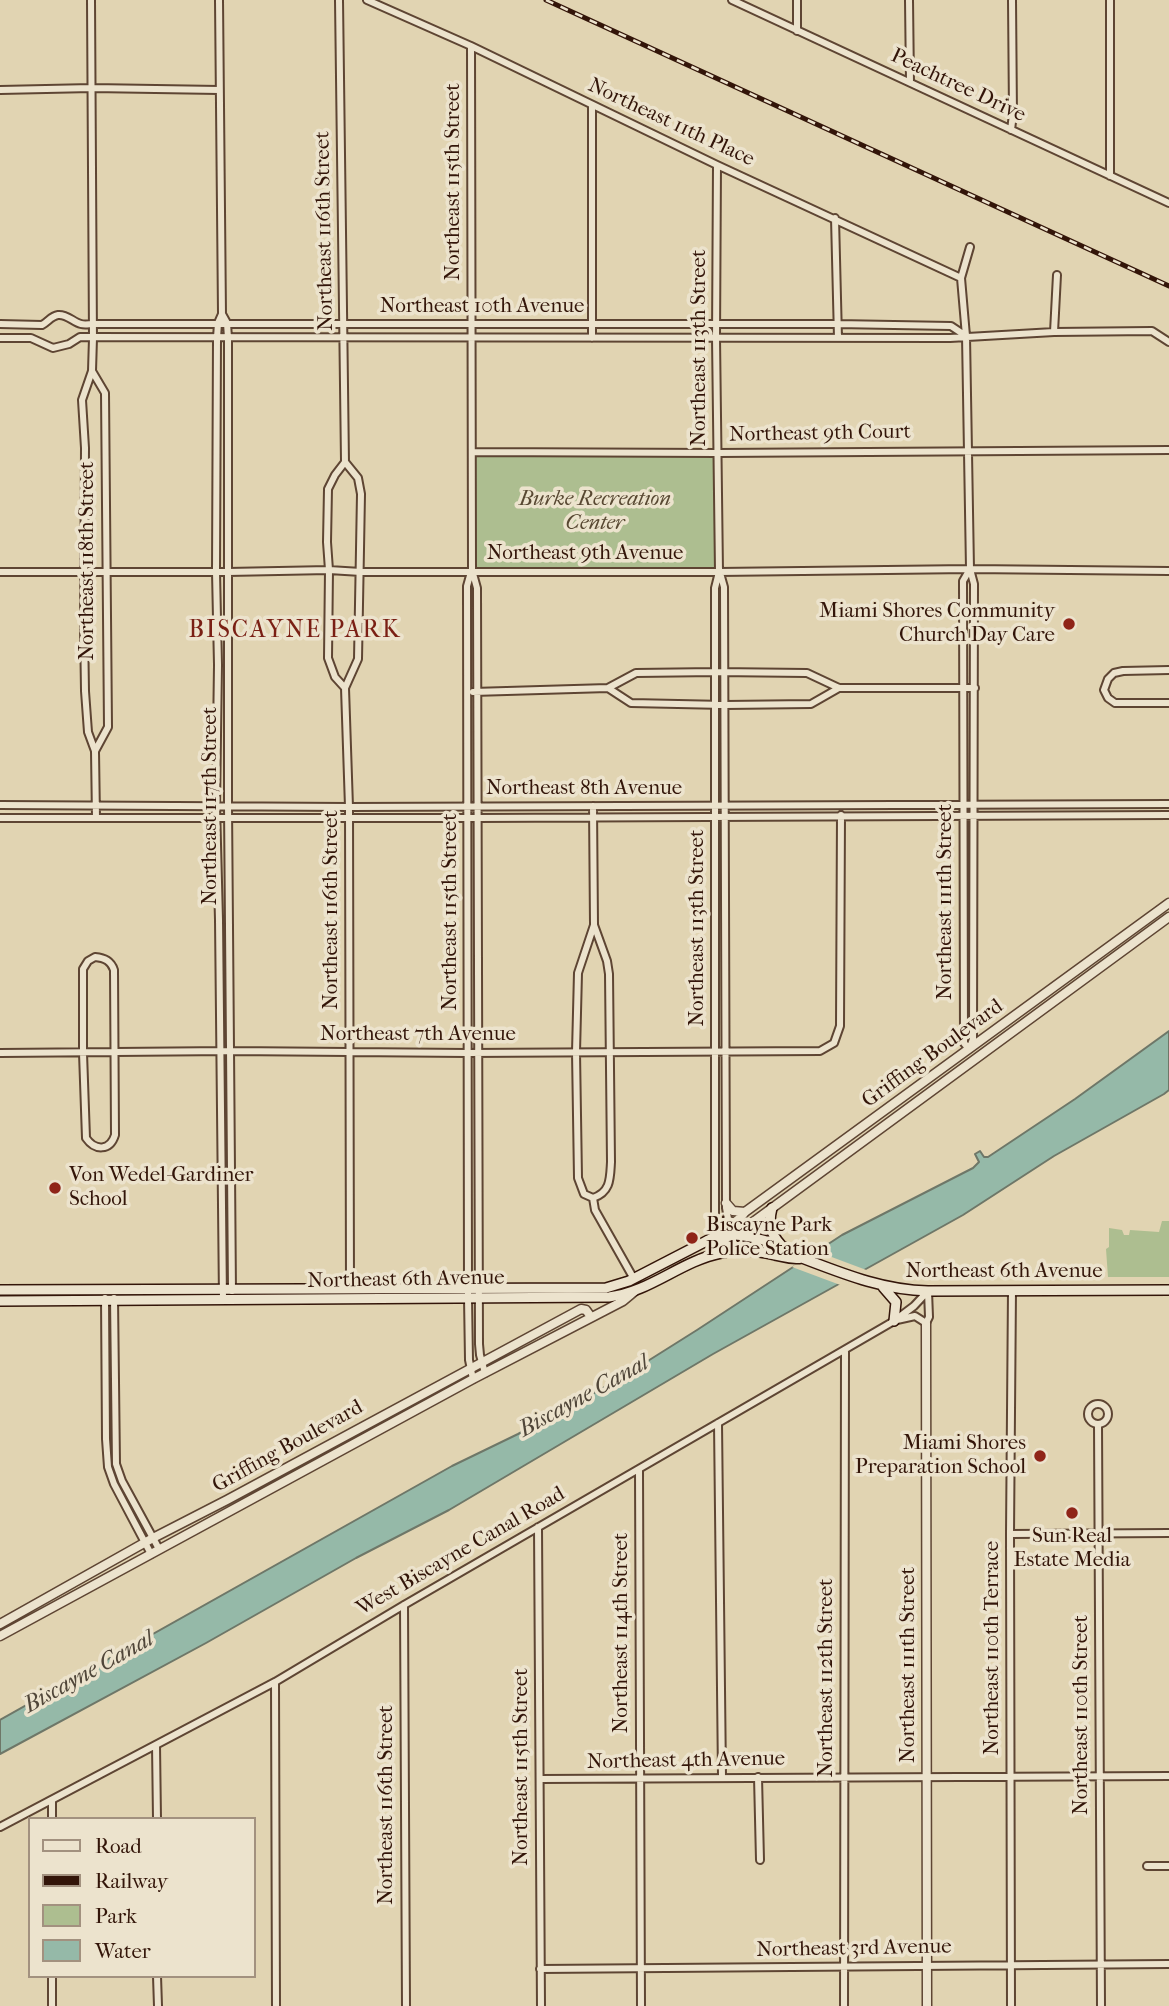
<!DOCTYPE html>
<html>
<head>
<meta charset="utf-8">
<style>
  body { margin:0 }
  #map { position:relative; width:1169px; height:2006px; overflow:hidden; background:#e1d4b2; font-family:"IM FELL French Canon",serif }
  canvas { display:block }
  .legend { position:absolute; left:28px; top:1817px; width:228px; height:161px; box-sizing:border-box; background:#ece3cd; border:2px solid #a2917f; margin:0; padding:9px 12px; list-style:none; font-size:21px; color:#331509 }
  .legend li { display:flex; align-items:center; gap:14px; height:35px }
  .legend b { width:35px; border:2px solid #a2917f }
</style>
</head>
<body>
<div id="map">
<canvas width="1169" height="2006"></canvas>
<ul class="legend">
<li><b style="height:9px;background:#ece3cd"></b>Road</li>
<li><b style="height:9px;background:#331509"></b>Railway</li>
<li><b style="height:19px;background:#adbe90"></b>Park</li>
<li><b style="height:19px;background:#95b9a8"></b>Water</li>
</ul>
</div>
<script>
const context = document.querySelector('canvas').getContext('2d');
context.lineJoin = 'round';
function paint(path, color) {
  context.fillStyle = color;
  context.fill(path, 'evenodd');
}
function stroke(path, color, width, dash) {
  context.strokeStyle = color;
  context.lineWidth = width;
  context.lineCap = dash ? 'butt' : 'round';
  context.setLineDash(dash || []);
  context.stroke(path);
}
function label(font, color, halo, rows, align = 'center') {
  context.font = font + ' "IM FELL French Canon",serif';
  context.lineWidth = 7;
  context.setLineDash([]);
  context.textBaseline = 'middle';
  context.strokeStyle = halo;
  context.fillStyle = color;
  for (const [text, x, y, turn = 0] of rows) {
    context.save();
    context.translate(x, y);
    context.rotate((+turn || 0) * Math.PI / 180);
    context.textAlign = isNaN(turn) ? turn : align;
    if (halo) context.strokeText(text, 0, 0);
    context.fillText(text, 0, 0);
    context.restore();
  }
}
paint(new Path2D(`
  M 472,452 L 718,453 L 719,572 L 472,570 Z
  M 1162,1221 L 1169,1221 L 1169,1277 L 1108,1277 L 1106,1249 L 1109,1247 L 1109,1228 L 1122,1230 L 1124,1235 L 1129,1235 L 1130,1230 L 1159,1232 Z`), '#adbe90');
const water = new Path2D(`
  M 1169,1031 L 1169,1090 L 1164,1094 L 1054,1156 L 963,1215 L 713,1354 L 449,1510 L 356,1558 L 206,1643 L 0,1754 L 0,1720 L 452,1466 L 518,1434 L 616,1381 L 697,1330 L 842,1235 L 973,1168 L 979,1162 L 975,1154 L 980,1151 L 984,1157 L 988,1157 L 1075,1099 Z`);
paint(water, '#95b9a8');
stroke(water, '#6e7768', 2);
paint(new Path2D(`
  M 813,1250 L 869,1271 L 843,1286 L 792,1267 Z`), '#e1d4b2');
const minor = new Path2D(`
  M 91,0 L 93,338 L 92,371 L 82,400 L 85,448 L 84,628 L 85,691 L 88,732 L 95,751 L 96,818
  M 219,0 L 222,314 L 218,323 L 217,338 L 216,572 L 218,665 L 216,806 L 219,920 L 223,1300
  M 339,0 L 345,462 L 335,475 L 328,489 L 327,542 L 329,570 L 328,658 L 335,677 L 345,688
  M 367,0 L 471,46 L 717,165 L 961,278
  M 732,0 L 1169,203
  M 797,0 L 797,31
  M 909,0 L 910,82
  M 1110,0 L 1110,176
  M 471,46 L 472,570 L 477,588 L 479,1344 L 480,1355 L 485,1373
  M 0,90 L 92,88 L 219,90
  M 592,105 L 592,338
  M 1011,130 L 1013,114 L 1012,0
  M 717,165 L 716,338 L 719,572 L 715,588 L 715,1222 L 721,1235
  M 835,218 L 838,338
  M 222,314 L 227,323 L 228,338 L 228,806 L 232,1291
  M 0,324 L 42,325 C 48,322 51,316 58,315 C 67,314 73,322 81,324 C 85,325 89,324 94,324 L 837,324 L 951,326 L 966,336
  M 1054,332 L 1057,275
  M 0,338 L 31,338 L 53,348 L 69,344 L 80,337 L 950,338 L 1054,332 L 1152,331 L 1169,342
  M 92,371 L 105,393 L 108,727 L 95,751
  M 472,452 L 718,453 L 1169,450
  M 345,462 L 358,478 L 361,494 L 358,659 L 345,688 L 349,807 L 350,1290
  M 0,572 L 228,572 L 329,570 L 361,572 L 719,572 L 970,569 L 1169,571
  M 471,572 L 467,586 L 468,1298 L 469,1360 L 473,1379
  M 720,573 L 724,587 L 726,1208 L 730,1229
  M 1169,670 L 1123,671 L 1114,673 L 1108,679 L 1104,690 L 1108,698 L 1115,703 L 1169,703
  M 608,688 L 631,703 L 725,705 L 811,704 L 839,688
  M 473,692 L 608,688 L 636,673 L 716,672 L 807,673 L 839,688 L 975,688
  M 0,805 L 349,807 L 1169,804
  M 593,806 L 594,925 L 607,961 L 609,974 L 611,1162 C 610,1178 611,1192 593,1198 L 584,1194 L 578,1178 L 576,1052 L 578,973 L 594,925
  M 0,818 L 477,818 L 1169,815
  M 95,957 C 105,958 111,961 114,970 L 115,1135 C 110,1151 95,1151 86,1138 L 83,1053 L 83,969 L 88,961 Z
  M 970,1047 L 973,1039 L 974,584 L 970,569 L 966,336 L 961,278 L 970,247
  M 969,1049 L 964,1043 L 963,581 L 970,569
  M 0,1053 L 230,1051 L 468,1053 L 820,1051 L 834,1043 L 840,1026 L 841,815
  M 593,1198 L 595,1210 L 634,1279
  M 105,1298 L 106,1439 L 108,1467 L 114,1484 L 151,1554
  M 114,1298 L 116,1464 L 122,1481 L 159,1549
  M 897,1320 L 915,1316 L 926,1323 L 929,1317 L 928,1291
  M1088 1414a10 10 0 1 1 20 0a10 10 0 1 1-20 0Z
  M 718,1423 L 722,1777
  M 1098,1424 L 1101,2006
  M 639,1470 L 641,2006
  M 538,1527 L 541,2006
  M 1010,1534 L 1169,1533
  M 404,1605 L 406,2006
  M 275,1682 L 276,2006
  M 156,1745 L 157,1819
  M 758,1777 L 760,1860
  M 540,1779 L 1169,1776
  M 52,1819 L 52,1800
  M 0,1827 L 275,1682 L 404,1605 L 894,1321 L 914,1306 L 928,1291
  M 1147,1866 L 1169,1866
  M 540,1969 L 1169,1964
  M 157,1976 L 158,2006
  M 52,2006 L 52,1976
  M 844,2006 L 845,1350
  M 1011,2006 L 1010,1534 L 1012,1290`);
const tertiary = new Path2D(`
  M 726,1203 L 733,1211 L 745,1212
  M 720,1234 L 741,1217 L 745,1212 L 1169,903
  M 733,1234 L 749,1225 L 1169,917
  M 926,1323 L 927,2006
  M 0,1624 L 153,1538 L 227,1500 L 581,1309 L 586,1310 L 591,1317
  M 0,1636 L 473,1379 L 623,1301 L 635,1291`);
const secondary = new Path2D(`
  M 772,1208 C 768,1224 770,1233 781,1245
  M 715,1254 L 717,1246 L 731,1235
  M 883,1287 L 896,1302 L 894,1321
  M 0,1290 L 606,1288 L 629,1281 L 720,1234 C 743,1234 785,1242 802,1258 C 844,1274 883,1290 928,1291 L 1169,1290
  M 0,1301 L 609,1297 C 650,1292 681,1261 721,1253 C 739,1249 758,1251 775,1255 C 785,1257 792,1260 802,1258`);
stroke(minor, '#5e4533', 10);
stroke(tertiary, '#5e4533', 11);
stroke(secondary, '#331509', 12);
stroke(minor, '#ece3cd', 6);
stroke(tertiary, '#ece3cd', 8);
stroke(secondary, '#ece3cd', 9);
const rail = new Path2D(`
  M 546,0 L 1169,286`);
stroke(rail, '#331509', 5);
stroke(rail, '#ece3cd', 2.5, [8]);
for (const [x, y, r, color] of [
  [1069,624,7,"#8f2418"],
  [55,1188,7,"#8f2418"],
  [692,1238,7,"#8f2418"],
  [1040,1456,7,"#8f2418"],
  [1072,1513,7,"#8f2418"]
]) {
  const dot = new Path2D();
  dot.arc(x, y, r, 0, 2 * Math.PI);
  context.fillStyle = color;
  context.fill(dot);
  stroke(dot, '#ece3cd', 2.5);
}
label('21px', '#331509', '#ece3cd', [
  ["Peachtree Drive",958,86,25],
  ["Northeast 11th Place",671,123,25],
  ["Northeast 115th Street",454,182,-90],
  ["Northeast 116th Street",325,231,-91],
  ["Northeast 10th Avenue",482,307],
  ["Northeast 113th Street",700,348,-90],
  ["Northeast 9th Court",820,434,-1],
  ["Northeast 9th Avenue",585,554],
  ["Northeast 118th Street",88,561,-90],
  ["Northeast 8th Avenue",584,789],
  ["Northeast 117th Street",211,806,-90],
  ["Northeast 111th Street",946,902,-90],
  ["Northeast 116th Street",332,910,-90],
  ["Northeast 115th Street",451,912,-90],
  ["Northeast 113th Street",698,928,-90],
  ["Northeast 7th Avenue",418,1035],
  ["Griffing Boulevard",933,1054,-36],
  ["Northeast 6th Avenue",1004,1272],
  ["Northeast 6th Avenue",406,1280,-1],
  ["Griffing Boulevard",288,1447,-29],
  ["West Biscayne Canal Road",461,1552,-30],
  ["Northeast 114th Street",622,1633,-90],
  ["Northeast 110th Terrace",993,1648,-90],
  ["Northeast 111th Street",909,1665,-90],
  ["Northeast 112th Street",827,1678,-90],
  ["Northeast 110th Street",1082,1715,-90],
  ["Northeast 4th Avenue",686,1761,-1],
  ["Northeast 115th Street",522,1767,-90],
  ["Northeast 116th Street",387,1805,-90],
  ["Northeast 3rd Avenue",854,1949,-1]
]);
label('italic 21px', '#584832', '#ece3cd', [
  ["Burke Recreation",595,500],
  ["Center",595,524]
]);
label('21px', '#331509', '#ece3cd', [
  ["Miami Shores Community",1055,612],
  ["Church Day Care",1055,636],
  ["Von Wedel-Gardiner",69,1176,"left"],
  ["School",69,1200,"left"],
  ["Biscayne Park",706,1226,"left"],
  ["Police Station",706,1250,"left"],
  ["Miami Shores",1026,1444],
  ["Preparation School",1026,1468],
  ["Sun Real",1072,1537,"center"],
  ["Estate Media",1072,1561,"center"]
], 'right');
label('italic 23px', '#504639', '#ece3cd', [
  ["Biscayne Canal",584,1397,-29],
  ["Biscayne Canal",89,1673,-29]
]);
context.letterSpacing = '2px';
label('24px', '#7a1f14', '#ece3cd', [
  ["BISCAYNE PARK",295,631]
]);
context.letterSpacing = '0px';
</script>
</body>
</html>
